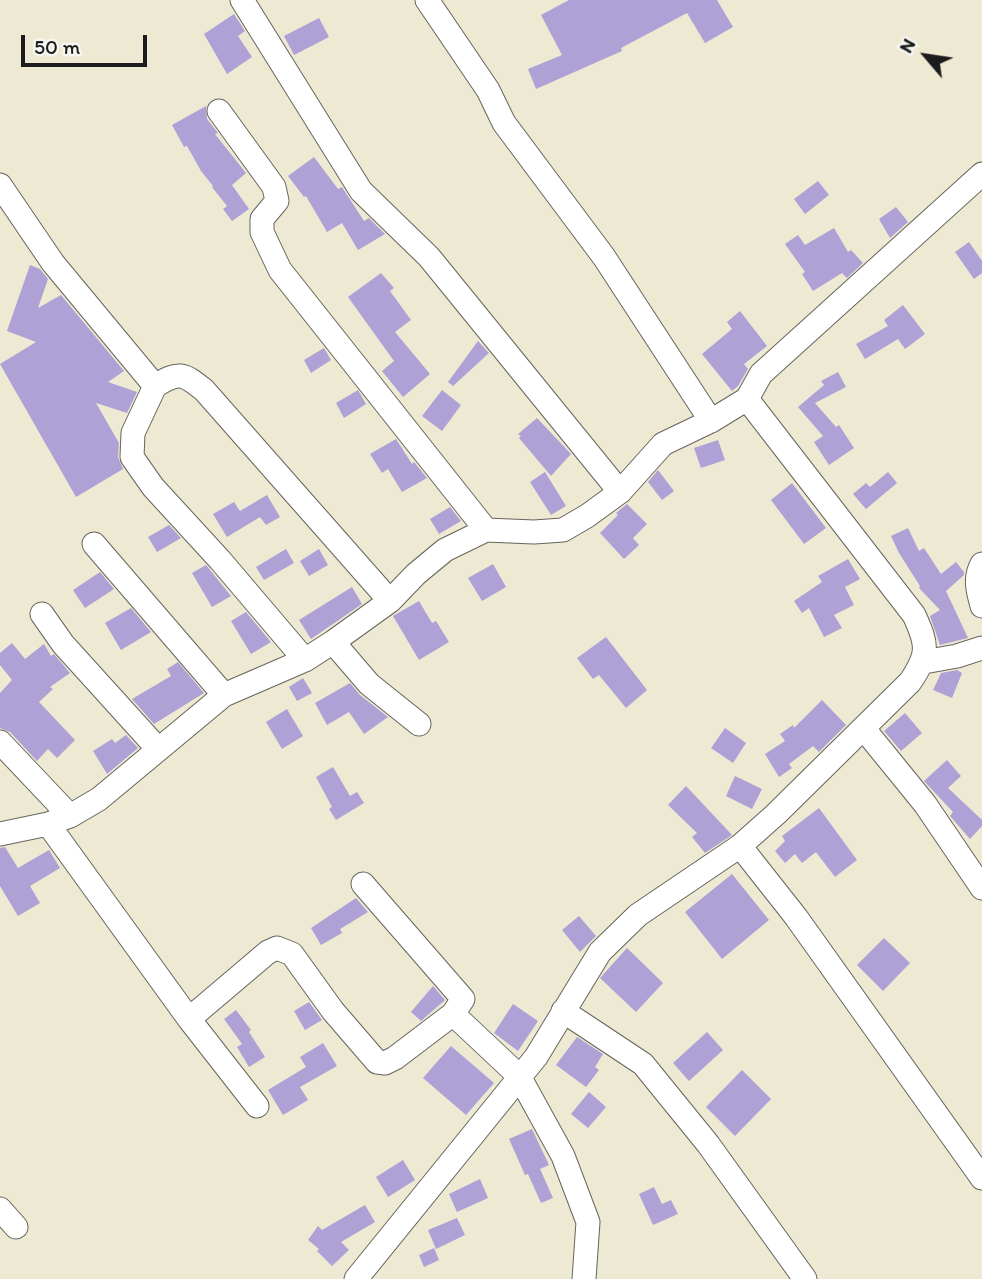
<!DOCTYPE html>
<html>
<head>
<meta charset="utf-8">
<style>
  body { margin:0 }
  #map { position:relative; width:982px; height:1279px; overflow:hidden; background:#eee9d2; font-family:Itim,sans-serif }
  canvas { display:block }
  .north { position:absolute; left:891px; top:21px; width:70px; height:70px; -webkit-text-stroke:5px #f6f6f2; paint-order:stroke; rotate:299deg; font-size:19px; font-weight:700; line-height:28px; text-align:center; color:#1c1c1c }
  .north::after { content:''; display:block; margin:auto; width:24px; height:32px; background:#1c1c1c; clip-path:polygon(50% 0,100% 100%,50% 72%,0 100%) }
  .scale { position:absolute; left:21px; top:35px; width:126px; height:32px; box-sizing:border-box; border:4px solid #1c1c1c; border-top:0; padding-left:9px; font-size:21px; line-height:24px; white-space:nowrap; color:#1c1c1c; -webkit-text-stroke:5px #f6f6f2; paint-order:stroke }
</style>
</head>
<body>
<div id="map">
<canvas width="982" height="1279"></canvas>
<div class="north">N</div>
<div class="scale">50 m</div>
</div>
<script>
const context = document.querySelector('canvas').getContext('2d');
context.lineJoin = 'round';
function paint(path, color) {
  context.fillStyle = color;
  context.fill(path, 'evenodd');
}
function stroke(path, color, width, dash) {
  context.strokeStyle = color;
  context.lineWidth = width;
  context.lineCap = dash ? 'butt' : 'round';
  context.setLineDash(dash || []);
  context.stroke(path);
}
paint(new Path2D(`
  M 569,0 L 717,0 L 733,27 L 705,43 L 687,13 L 621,48 L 622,51 L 536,89 L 528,69 L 562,55 L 541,15 Z
  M 234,14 L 245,31 L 238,36 L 252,57 L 227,74 L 204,34 Z
  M 319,18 L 329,37 L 294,55 L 284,36 Z
  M 206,106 L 207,119 L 218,133 L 215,134 L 246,173 L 232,185 L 249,209 L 232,221 L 223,209 L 227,206 L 212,187 L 213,186 L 201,171 L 187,146 L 184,147 L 172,125 Z
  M 314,157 L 338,189 L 342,187 L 364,221 L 369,218 L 385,234 L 358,250 L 342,223 L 327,232 L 306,196 L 304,197 L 288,176 Z
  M 818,181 L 829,195 L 805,214 L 794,199 Z
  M 896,207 L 908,222 L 890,238 L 879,219 Z
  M 834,228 L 848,252 L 851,250 L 863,263 L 847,278 L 842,273 L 813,291 L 802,274 L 805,272 L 785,244 L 798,235 L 805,245 Z
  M 969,242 L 982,261 L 982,273 L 974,279 L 955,252 Z
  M 30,265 L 40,269 L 48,279 L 38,308 L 61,295 L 124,371 L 108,382 L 137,392 L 127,413 L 96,403 L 119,443 L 118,457 L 123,469 L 76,497 L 0,364 L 36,342 L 7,331 Z
  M 381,273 L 394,288 L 390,291 L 411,320 L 395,332 L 430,374 L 403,397 L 382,371 L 394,361 L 348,297 Z
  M 903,305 L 925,334 L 905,349 L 898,339 L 865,359 L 856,344 L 888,326 L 884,320 Z
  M 740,311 L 767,346 L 744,364 L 748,369 L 738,386 L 732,391 L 702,354 L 732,329 L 727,322 Z
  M 478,341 L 489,353 L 453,386 L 448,382 Z
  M 324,348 L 331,360 L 311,373 L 304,360 Z
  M 838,372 L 846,387 L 815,403 L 836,427 L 839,425 L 854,448 L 829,465 L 814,442 L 823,436 L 798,407 L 824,385 L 821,381 Z
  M 358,390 L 366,404 L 344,418 L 336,403 Z
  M 442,390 L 461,405 L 442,431 L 422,416 Z
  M 537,418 L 571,454 L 551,476 L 519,438 L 521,436 L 518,434 Z
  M 396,439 L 412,464 L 414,462 L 427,478 L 402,492 L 388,469 L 382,473 L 370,454 Z
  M 718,440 L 725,460 L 701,468 L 694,448 Z
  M 658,470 L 674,491 L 662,500 L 648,482 Z
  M 545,472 L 566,506 L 551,515 L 530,482 Z
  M 888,472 L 897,483 L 866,509 L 853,494 L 866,483 L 870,487 Z
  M 792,483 L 826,528 L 804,544 L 771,500 Z
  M 267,495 L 280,517 L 266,525 L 260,517 L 227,537 L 213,514 L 234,502 L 240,511 Z
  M 627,504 L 647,524 L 633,538 L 639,545 L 624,559 L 600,533 L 618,515 L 616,513 Z
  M 450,507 L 461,521 L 439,534 L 430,519 Z
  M 169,525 L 181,538 L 157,552 L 148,537 Z
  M 908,528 L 919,551 L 924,548 L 941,574 L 956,562 L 964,572 L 964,575 L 946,591 L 968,638 L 940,645 L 930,616 L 940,610 L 919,588 L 920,586 L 899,553 L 891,536 Z
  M 286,549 L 294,563 L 264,580 L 256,567 Z
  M 319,549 L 328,565 L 309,576 L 300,561 Z
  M 848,559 L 860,579 L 845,587 L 854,605 L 834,615 L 842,628 L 824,637 L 809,608 L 802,613 L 794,601 L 822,582 L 818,576 Z
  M 493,564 L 506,587 L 482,601 L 468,578 Z
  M 206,565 L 231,596 L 212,607 L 192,573 Z
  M 100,572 L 114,589 L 85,608 L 73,590 Z
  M 352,587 L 362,604 L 311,639 L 299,620 Z
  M 419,601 L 432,623 L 436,621 L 449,642 L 419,660 L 393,616 Z
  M 131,608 L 151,632 L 121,650 L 105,623 Z
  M 246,612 L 271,642 L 251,654 L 231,621 Z
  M 606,637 L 647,690 L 626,708 L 599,675 L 593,679 L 577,658 Z
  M 12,643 L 25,659 L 44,644 L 51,656 L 54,654 L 70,673 L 50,687 L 53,689 L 39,702 L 75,740 L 57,758 L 48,749 L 37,761 L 10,732 L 0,728 L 0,693 L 12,680 L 0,665 L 0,653 Z
  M 178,662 L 204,693 L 154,724 L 132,699 L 171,676 L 167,669 Z
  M 957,670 L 962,673 L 952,698 L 933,690 L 941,673 Z
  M 303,678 L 312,693 L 297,701 L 289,687 Z
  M 350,683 L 360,695 L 388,717 L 364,734 L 349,712 L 327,725 L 315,703 Z
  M 822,700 L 846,725 L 819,752 L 813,746 L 789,764 L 792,768 L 779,777 L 765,754 L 785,741 L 780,734 L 793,725 L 794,728 Z
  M 287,709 L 303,736 L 282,749 L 266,722 Z
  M 905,713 L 922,733 L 901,751 L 884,731 Z
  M 725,728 L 746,743 L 733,763 L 711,748 Z
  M 126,735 L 138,748 L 107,774 L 93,751 L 112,739 L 115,743 Z
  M 947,760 L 961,776 L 948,788 L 982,820 L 982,826 L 970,839 L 950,816 L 953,812 L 924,781 Z
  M 333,767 L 350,796 L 357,792 L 364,803 L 336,820 L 329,809 L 332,807 L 316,777 Z
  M 735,776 L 762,789 L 752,809 L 726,796 Z
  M 686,786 L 732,835 L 705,853 L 692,837 L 697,833 L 668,805 Z
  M 819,808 L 857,860 L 835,877 L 816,852 L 802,863 L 795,854 L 785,863 L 775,851 L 785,841 L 782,836 Z
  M 5,847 L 18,868 L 49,850 L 60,868 L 30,886 L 40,903 L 18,916 L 0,886 L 0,848 Z
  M 732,874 L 769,920 L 722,959 L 685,912 Z
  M 356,898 L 368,912 L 340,929 L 342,933 L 321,945 L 311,928 Z
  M 579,916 L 596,936 L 580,952 L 562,930 Z
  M 884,938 L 910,963 L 883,991 L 857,965 Z
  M 627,948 L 663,983 L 636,1012 L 600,978 Z
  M 433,986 L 445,1000 L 421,1021 L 411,1012 Z
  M 309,1002 L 322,1020 L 305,1030 L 294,1011 Z
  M 513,1004 L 538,1021 L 518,1051 L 494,1033 Z
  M 236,1010 L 251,1030 L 249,1032 L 265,1057 L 249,1067 L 237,1047 L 242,1044 L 224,1019 Z
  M 707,1032 L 723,1050 L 689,1081 L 673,1063 Z
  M 577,1037 L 603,1054 L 595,1067 L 599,1070 L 586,1087 L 556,1065 Z
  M 323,1043 L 337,1066 L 300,1087 L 308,1100 L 283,1115 L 268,1090 L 306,1067 L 300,1057 Z
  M 451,1046 L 494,1083 L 466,1115 L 423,1078 Z
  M 742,1070 L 771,1099 L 735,1136 L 706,1107 Z
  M 589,1092 L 606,1107 L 588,1128 L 571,1114 Z
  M 532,1129 L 549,1165 L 540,1169 L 553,1198 L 541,1203 L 528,1174 L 525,1175 L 509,1139 Z
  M 403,1160 L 415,1180 L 388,1197 L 376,1177 Z
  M 480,1179 L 488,1198 L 457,1212 L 449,1194 Z
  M 654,1187 L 662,1204 L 671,1200 L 678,1214 L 653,1225 L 639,1194 Z
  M 365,1205 L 375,1222 L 341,1242 L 349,1250 L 332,1266 L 317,1251 L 319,1249 L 308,1240 L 318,1226 L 322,1230 Z
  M 457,1218 L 465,1235 L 436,1249 L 428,1230 Z
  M 434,1248 L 439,1260 L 424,1267 L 419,1255 Z`), '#ada1d6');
const minor = new Path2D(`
  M 242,0 L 361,191 L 429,257 L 620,492
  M 427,0 L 488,90 L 504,123 L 604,257 L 711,421
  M 219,111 L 274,187 L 277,201 L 262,219 L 262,232 L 280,270 L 486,530
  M 0,185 L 53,263 L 155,386 L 133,433 L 132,457 L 153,487 L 220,560 L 305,660
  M 155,386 C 179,371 183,373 204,390 L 390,601
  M 94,544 L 224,695
  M 982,564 C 974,578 978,591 982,606
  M 42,614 L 63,644 L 158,749
  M 333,642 L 369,684 L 419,724
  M 924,662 L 957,656 L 982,648
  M 864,729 L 925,804 L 982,888
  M 0,742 L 70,816
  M 48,824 L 189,1019 L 268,952 L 277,948 L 292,954 L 333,1011 L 377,1062 L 385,1063 L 395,1058 L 453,1014 L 519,1076 L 563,1156 L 588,1222 L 584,1279
  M 0,834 L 48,824 L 70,816 L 99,799 L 224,695 L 305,660 L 333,642 L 390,601 L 416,574 L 445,550 L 486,530 L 534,532 L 563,530 L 587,516 L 620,492 L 663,444 L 711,421 L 747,399
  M 740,846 L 796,917 L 982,1178
  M 363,884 L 463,999 L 453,1014
  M 563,1011 L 643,1064 L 708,1144 L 805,1279
  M 189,1019 L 257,1106
  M 0,1209 L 16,1227
  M 356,1279 L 536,1057 L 600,952 L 638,915 L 740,846 L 776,814 L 910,682 C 929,654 928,645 914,615 L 747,399 L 761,374 L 982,174`);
stroke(minor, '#66645c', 25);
stroke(minor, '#fff', 23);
</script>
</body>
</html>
